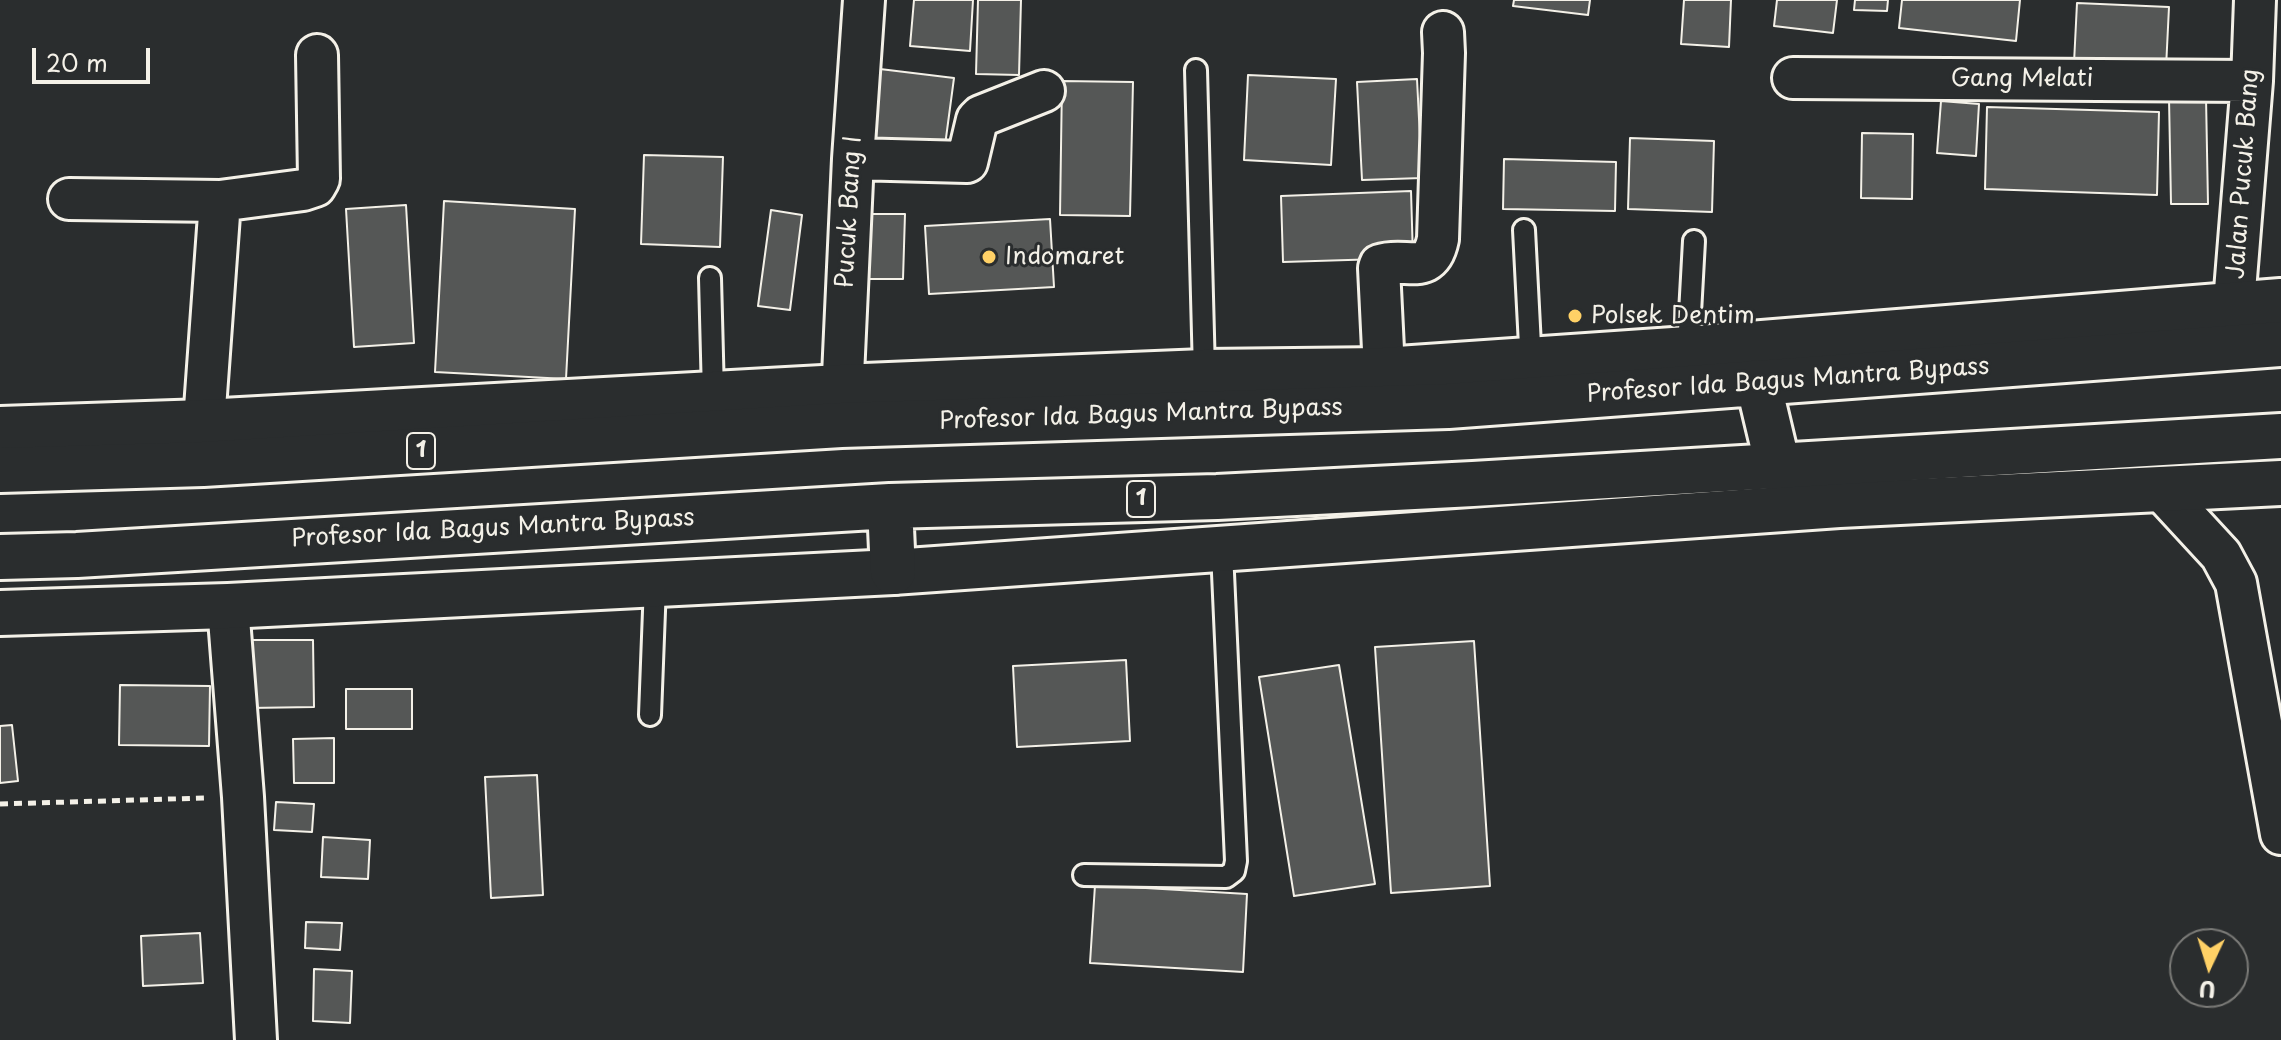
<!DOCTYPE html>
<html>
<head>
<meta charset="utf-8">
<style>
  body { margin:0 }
  #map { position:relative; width:2281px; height:1040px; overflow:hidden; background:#2a2d2e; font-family:"Playpen Sans",sans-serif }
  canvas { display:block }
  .north { position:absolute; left:2169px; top:928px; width:80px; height:80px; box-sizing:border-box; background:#2a2d2e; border:2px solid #7b7b78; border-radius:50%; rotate:184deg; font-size:22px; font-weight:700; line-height:32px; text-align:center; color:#f4f1e8 }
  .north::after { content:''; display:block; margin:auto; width:28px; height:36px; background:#ffd166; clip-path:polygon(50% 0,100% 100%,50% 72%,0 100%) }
  .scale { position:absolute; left:32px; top:48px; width:118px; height:36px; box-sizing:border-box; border:4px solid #f4f1e8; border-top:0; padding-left:10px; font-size:24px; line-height:28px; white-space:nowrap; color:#f4f1e8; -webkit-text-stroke:6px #2a2d2e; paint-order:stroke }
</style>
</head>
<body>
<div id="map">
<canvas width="2281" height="1040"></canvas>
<div class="north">U</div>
<div class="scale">20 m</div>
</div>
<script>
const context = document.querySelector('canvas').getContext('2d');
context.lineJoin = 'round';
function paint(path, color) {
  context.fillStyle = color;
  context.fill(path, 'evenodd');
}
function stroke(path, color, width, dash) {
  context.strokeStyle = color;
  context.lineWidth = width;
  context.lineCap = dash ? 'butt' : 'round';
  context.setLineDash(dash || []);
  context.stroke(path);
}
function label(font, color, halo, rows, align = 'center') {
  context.font = font + ' "Playpen Sans",sans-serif';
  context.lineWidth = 6;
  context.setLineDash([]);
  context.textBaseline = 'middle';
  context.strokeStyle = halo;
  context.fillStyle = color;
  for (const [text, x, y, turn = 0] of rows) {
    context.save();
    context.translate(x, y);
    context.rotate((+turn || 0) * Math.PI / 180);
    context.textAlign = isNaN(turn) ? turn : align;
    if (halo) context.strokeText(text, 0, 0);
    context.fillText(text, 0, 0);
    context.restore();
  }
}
const building = new Path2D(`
  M 914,0 L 973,0 L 970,51 L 910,46 Z
  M 978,0 L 1021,0 L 1019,75 L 976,74 Z
  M 1514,0 L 1590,0 L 1588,15 L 1513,6 Z
  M 1684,0 L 1731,0 L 1729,47 L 1681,44 Z
  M 1777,0 L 1837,0 L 1833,33 L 1774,26 Z
  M 1855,0 L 1888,0 L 1887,11 L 1854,10 Z
  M 1902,0 L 2020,0 L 2016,41 L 1899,28 Z
  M 2077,3 L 2169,7 L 2166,68 L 2074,63 Z
  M 880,69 L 954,78 L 944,153 L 870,144 Z
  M 1248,75 L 1336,79 L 1331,165 L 1244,160 Z
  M 1417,79 L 1422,178 L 1362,180 L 1357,82 Z
  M 1062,81 L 1133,82 L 1130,216 L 1060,215 Z
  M 2206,97 L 2208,204 L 2171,204 L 2169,98 Z
  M 1941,101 L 1979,104 L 1976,156 L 1937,153 Z
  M 1987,107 L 2159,112 L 2157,195 L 1985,189 Z
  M 1862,133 L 1913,134 L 1912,199 L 1861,198 Z
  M 1630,138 L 1714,141 L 1712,212 L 1628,209 Z
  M 644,155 L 723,157 L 720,247 L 641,244 Z
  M 1504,159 L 1616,162 L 1615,211 L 1503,209 Z
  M 1411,191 L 1413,258 L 1283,262 L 1281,196 Z
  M 444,201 L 575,209 L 566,379 L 435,372 Z
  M 406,205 L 414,343 L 354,347 L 346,209 Z
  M 771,210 L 802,215 L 790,310 L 758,306 Z
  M 869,214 L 905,214 L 903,279 L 868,279 Z
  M 1050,219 L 1054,287 L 929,294 L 925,226 Z
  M 248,640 L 313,640 L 314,707 L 249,708 Z
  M 1474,641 L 1490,886 L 1391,893 L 1375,647 Z
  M 1126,660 L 1130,741 L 1017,747 L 1013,666 Z
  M 1339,665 L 1375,884 L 1294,896 L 1259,677 Z
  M 120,685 L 210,686 L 209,746 L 119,745 Z
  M 346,689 L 412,689 L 412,729 L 346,729 Z
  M 12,725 L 18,781 L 0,783 L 0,726 Z
  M 334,738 L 334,783 L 294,783 L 293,739 Z
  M 537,775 L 543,895 L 491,898 L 485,777 Z
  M 276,802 L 314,804 L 312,832 L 274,830 Z
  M 323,837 L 370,840 L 368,879 L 321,877 Z
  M 1095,885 L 1247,894 L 1243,972 L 1090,963 Z
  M 306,922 L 342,923 L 340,950 L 305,948 Z
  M 200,933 L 203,983 L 143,986 L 141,936 Z
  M 314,969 L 352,971 L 350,1023 L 313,1021 Z`);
paint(building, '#555756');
stroke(building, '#f4f1e8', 2);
const service = new Path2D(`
  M 1196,70 L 1204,372
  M 1524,230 L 1531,365
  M 710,278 L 713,394
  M 1688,349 L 1694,241
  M 650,715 L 655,585
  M 1084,875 L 1226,877 L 1234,871 L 1236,861 L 1222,551`);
const minor = new Path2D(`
  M 1793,78 L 2252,81
  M 853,159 L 967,162 L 977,120 L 981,116 L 1044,91
  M 69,199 L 220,201
  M 2236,336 L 2234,303 L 2252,81 L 2255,0
  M 1384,370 L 1379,268 L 1380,265 C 1406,256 1430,278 1438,239 L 1444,53 L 1443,32
  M 841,419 L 853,159 L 864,0
  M 204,422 L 220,201 L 303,190 L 315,186 L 319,179 L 317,55
  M 2162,491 L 2221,555 L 2236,583 L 2281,834
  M 228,606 L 243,797 L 256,1040`);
const tertiary = new Path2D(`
  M 0,429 L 204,422 L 841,387 L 1204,372 L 1384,370 L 1688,349 L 2281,301
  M 0,613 L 228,606 L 893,572 L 1839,505 L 2281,483`);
const trunk = new Path2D(`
  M 1758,382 L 1778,466
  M 0,470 L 203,464 L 841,425 L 1448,406 L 2281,344
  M 890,506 L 893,572
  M 0,557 L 77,555 L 890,506 L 1217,497 L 1473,484 L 2281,436`);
stroke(service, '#f4f1e8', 26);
stroke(minor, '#f4f1e8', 46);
stroke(tertiary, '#f4f1e8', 50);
stroke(trunk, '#f4f1e8', 50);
stroke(new Path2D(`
  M 0,804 L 206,798`), '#f4f1e8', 5, [8, 6]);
stroke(service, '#2a2d2e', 20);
stroke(minor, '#2a2d2e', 40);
stroke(tertiary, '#2a2d2e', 44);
stroke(trunk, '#2a2d2e', 44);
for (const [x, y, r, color] of [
  [989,257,8,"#ffd166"],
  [1575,316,8,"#ffd166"]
]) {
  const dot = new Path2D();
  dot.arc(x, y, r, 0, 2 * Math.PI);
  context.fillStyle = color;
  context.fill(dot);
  stroke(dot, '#2a2d2e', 3);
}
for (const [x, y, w] of [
  [421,451,28],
  [1141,499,28]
]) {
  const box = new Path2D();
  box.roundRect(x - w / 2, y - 18, w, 36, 6);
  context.fillStyle = '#2a2d2e';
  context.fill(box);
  stroke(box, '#f4f1e8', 2);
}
label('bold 22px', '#f4f1e8', null, [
  ["1",421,451],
  ["1",1141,499]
]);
label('24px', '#f4f1e8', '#2a2d2e', [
  ["Gang Melati",2022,79],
  ["Jalan Pucuk Bang",2244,174,-86],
  ["Pucuk Bang I",850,212,-87],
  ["Profesor Ida Bagus Mantra Bypass",1788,381,-4],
  ["Profesor Ida Bagus Mantra Bypass",1141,415,-2],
  ["Profesor Ida Bagus Mantra Bypass",493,529,-3]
]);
label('24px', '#f4f1e8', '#2a2d2e', [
  ["Indomaret",1005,257],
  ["Polsek Dentim",1591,316]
], 'left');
</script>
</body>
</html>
